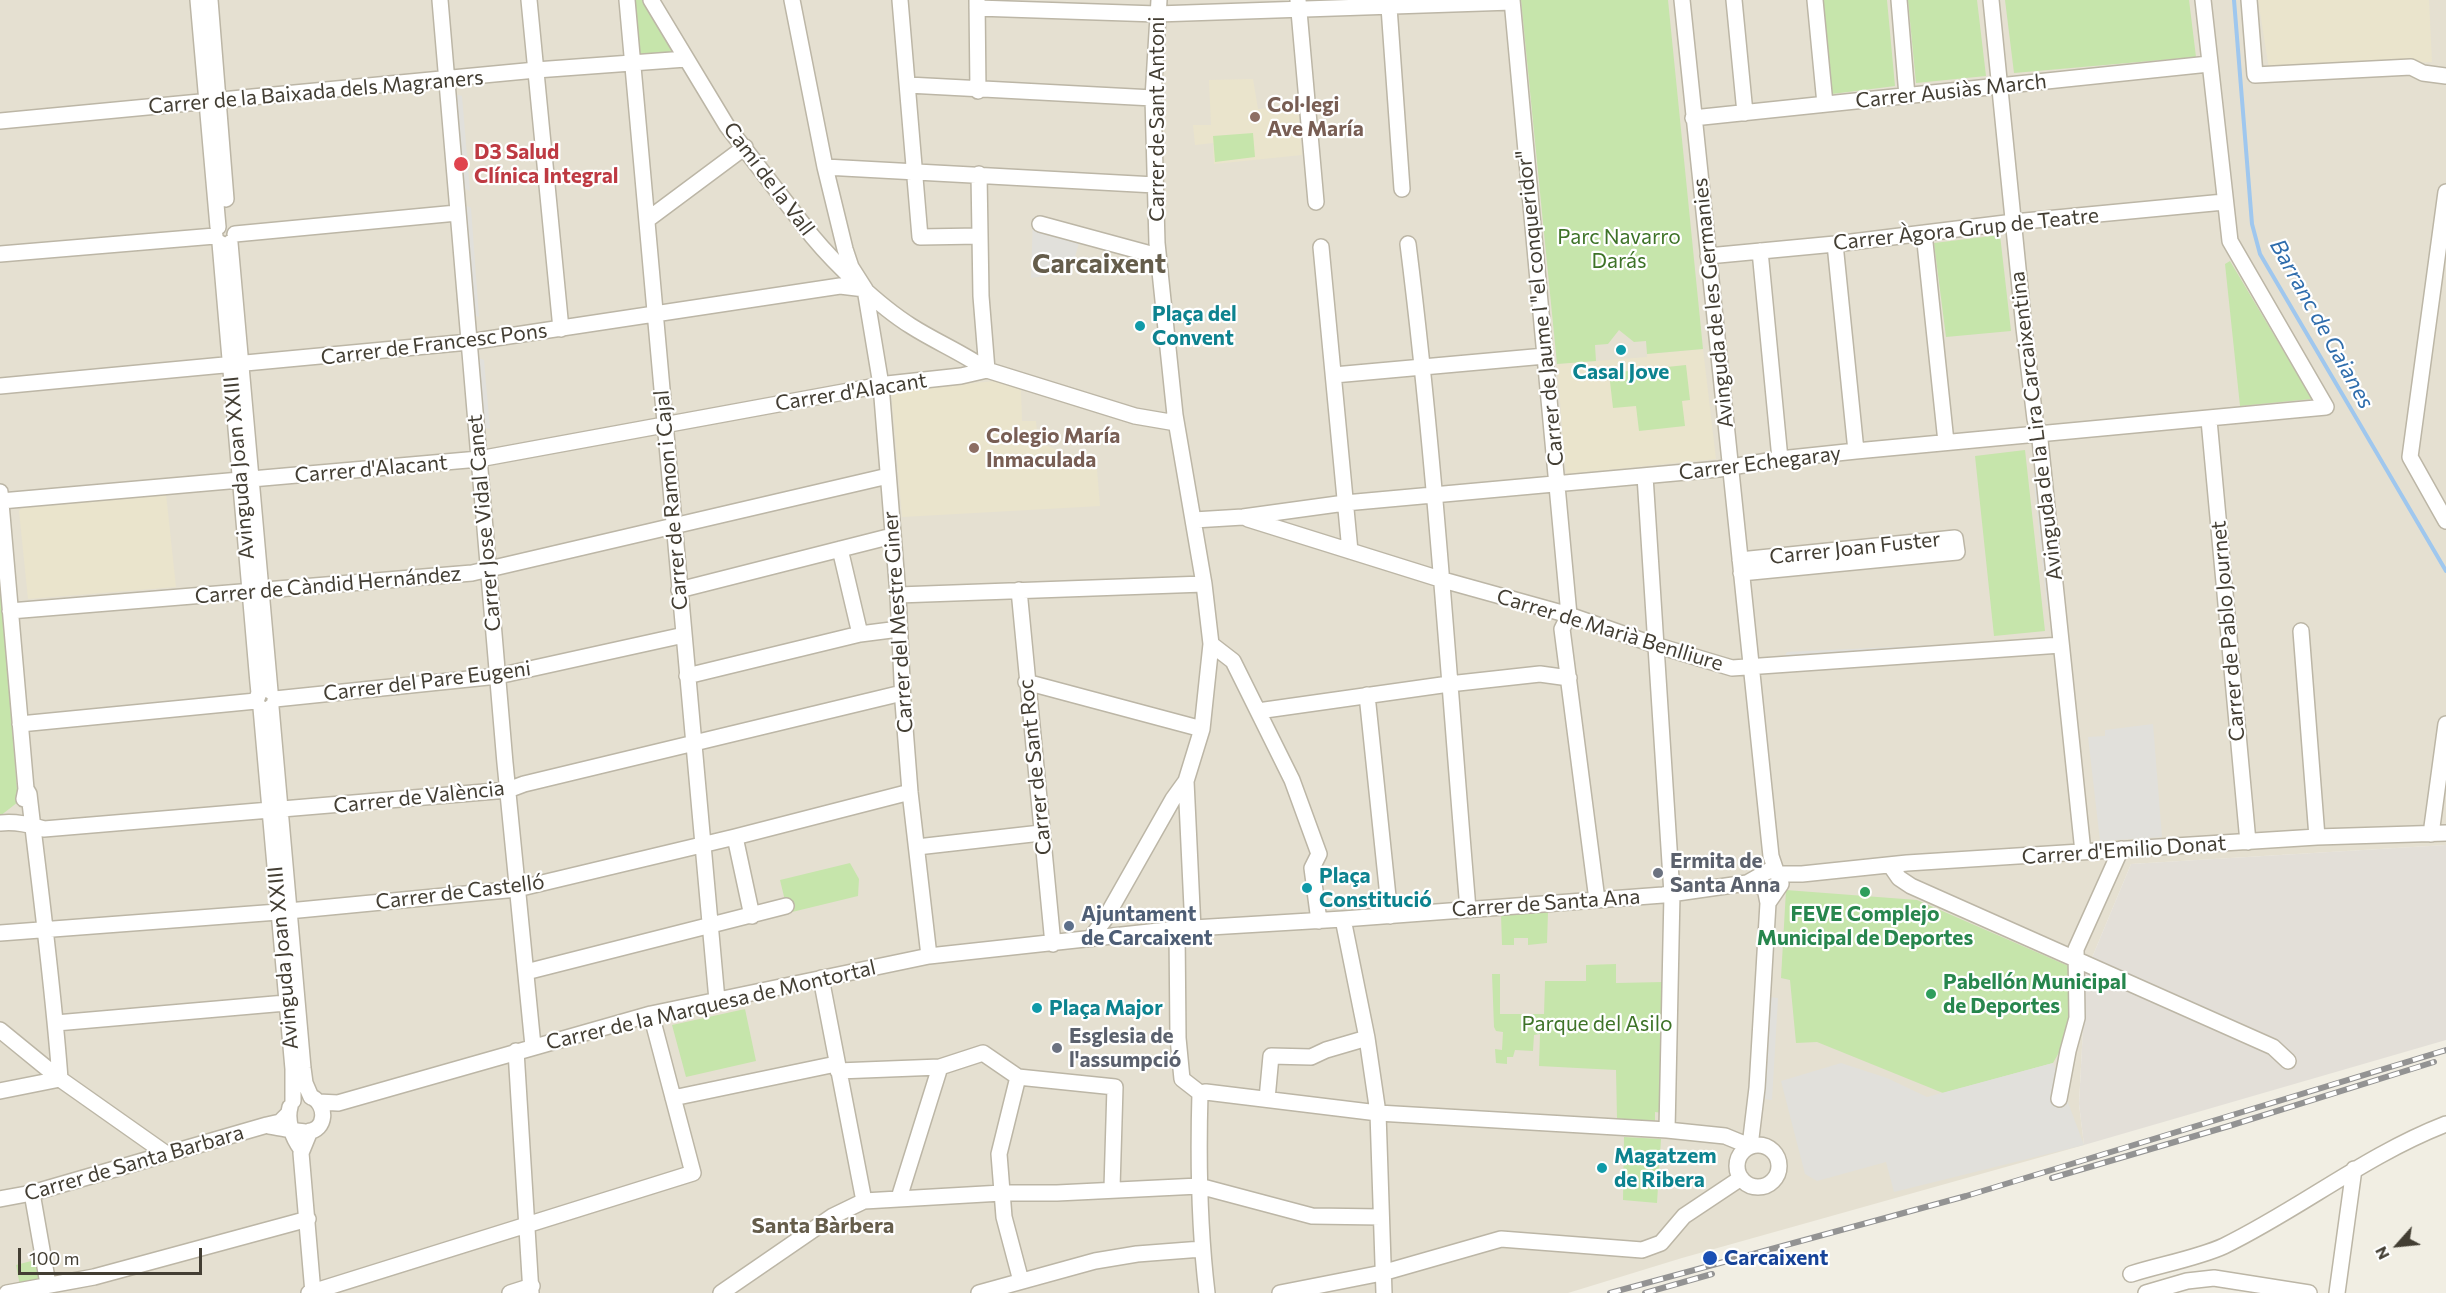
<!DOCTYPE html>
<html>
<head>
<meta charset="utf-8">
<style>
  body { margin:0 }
  #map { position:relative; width:2446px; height:1293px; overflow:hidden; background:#f1eee3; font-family:Commissioner,sans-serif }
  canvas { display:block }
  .north { position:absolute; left:2368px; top:1215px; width:60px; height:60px; -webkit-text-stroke:4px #fff; paint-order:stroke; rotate:243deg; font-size:16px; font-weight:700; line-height:24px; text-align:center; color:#433e33 }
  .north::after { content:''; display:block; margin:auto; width:21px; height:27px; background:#433e33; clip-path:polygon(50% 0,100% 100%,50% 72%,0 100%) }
  .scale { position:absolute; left:18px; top:1248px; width:184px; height:27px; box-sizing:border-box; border:3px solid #433e33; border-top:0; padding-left:8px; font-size:18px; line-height:21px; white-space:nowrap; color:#433e33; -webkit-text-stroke:4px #fff; paint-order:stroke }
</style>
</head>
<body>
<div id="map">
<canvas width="2446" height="1293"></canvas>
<div class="north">N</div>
<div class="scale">100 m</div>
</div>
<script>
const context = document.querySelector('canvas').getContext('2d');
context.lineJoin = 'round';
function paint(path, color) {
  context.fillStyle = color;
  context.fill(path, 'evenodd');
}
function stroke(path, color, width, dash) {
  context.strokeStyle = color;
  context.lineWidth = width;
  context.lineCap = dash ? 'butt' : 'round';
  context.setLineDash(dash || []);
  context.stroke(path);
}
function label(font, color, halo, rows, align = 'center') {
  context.font = font + ' Commissioner,sans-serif';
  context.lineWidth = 4.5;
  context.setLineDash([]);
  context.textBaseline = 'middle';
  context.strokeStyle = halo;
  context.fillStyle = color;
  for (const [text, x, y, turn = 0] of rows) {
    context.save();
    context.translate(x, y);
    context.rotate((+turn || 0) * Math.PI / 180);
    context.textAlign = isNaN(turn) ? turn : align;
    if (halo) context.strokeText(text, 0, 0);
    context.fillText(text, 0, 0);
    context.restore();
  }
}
paint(new Path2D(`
  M 0,0 L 2446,0 L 2446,845 L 2131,864 L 2086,972 L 2079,1104 L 2084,1145 L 1682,1258 L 1568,1293 L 0,1293 Z`), '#e5e0d1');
paint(new Path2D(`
  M 2446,845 L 2446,1040 L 2084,1145 L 2079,1104 L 2086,972 L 2131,864 Z`), '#e3dfd8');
paint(new Path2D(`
  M 2258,0 L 2429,0 L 2432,62 L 2269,69 Z
  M 1253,79 L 1258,109 L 1298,106 L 1302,155 L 1214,164 L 1213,143 L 1195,145 L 1193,125 L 1211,125 L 1209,80 Z
  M 1703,349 L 1716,459 L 1566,474 L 1557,364 L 1647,357 L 1647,354 Z
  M 996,381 L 1021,390 L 1022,421 L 1036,421 L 1038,442 L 1067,454 L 1096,457 L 1100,506 L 902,517 L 891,390 Z
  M 166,494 L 176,587 L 28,599 L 19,511 L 22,507 Z`), '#eae4cc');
paint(new Path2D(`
  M 633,0 L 642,0 L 676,54 L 637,59 Z
  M 1521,0 L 1668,0 L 1703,349 L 1647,354 L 1646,341 L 1634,342 L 1619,330 L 1608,344 L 1595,345 L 1596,361 L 1557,364 Z
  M 1822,0 L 1887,0 L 1895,86 L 1832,94 Z
  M 1908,0 L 1977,0 L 1986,76 L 1916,83 Z
  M 2005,0 L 2189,0 L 2196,57 L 2014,73 Z
  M 1253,133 L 1255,157 L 1215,162 L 1213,136 Z
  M 2000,235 L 2011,331 L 1946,337 L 1934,243 Z
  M 2230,261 L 2312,399 L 2240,406 L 2225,264 Z
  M 1686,365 L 1690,400 L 1682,401 L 1685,426 L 1639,431 L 1636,406 L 1613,408 L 1609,373 Z
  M 2025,450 L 2045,631 L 1994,636 L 1975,456 Z
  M 0,573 L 18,802 L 0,816 Z
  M 850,863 L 859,879 L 858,896 L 788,913 L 780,880 Z
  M 1786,890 L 1917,900 L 2073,968 C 2073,1008 2075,1027 2053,1063 L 1943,1093 L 1817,1042 L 1796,1043 L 1790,980 L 1781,978 Z
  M 1548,912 L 1547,943 L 1528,945 L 1528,938 L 1514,938 L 1514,945 L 1502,945 L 1501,915 Z
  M 1616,964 L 1616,983 L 1664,982 L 1663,1113 L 1655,1112 L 1655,1121 L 1617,1119 L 1616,1070 L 1539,1066 L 1540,1034 L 1534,1035 L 1533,1051 L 1515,1050 L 1513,1057 L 1507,1057 L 1507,1064 L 1496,1063 L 1495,1049 L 1502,1050 L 1503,1032 L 1496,1031 L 1494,1027 L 1492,974 L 1500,974 L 1500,1014 L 1544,1014 L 1545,981 L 1586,981 L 1586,965 Z
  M 745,1009 L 756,1061 L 686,1077 L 672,1025 Z
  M 1624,1137 L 1661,1139 L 1657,1203 L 1623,1200 Z
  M 35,1260 L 39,1280 L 20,1286 L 16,1265 Z`), '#c6e5ab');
paint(new Path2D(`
  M 452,93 L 462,96 L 470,191 L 460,187 Z
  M 461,203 L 471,208 L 479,317 L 471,314 Z
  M 1033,217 L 1082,232 L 1072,268 L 1052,268 L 1046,276 L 1031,278 Z
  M 475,357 L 484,360 L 490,429 L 481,427 Z
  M 2033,473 L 2041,479 L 2055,611 L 2047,606 Z
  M 1935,645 L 1928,652 L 1782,660 L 1787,652 Z
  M 2153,724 L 2162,837 L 2100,841 L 2088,737 L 2105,736 L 2105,730 Z
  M 1769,997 L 1778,998 L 1772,1100 L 1763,1099 Z
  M 1841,1063 L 1887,1078 L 1927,1097 L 2053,1063 L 2084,1145 L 1894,1192 L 1886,1162 L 1817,1181 L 1805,1174 L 1781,1081 Z`), '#e1e0db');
stroke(new Path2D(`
  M 2234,0 L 2252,224 L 2260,254 L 2446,571`), '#9fc7ee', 4);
const minor = new Path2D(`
  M 198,0 L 218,227
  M 210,0 L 226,199
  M 440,0 L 505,763 L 533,1046
  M 529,0 L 561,329
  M 627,0 L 717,1000
  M 651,0 L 727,126 L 812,236 C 836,265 879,306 911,326 C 936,342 963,353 987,370 L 1135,416 L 1176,423
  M 792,0 L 825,167 L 845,249 L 851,267 L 865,289 L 881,385 L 898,595 L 903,702 L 910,792 L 929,956
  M 900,0 L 920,237 L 980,236
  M 977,0 L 978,91
  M 1298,0 L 1316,202
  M 1512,0 L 1569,615 L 1562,629 L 1597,900
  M 1682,0 L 1771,856 L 1776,871
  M 1734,0 L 1745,113
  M 1815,0 L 1825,104
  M 1899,0 L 1907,96
  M 1991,0 L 2024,328 L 2035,419 L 2040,440 L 2083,852
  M 2249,0 L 2255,75 L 2411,67 L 2423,73 L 2446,76
  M 1389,7 L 1402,189
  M 977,8 L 1157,14 L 1512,2
  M 908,85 L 1153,98
  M 1693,118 L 2209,64
  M 0,121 L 536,70 L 686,59
  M 825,167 L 1155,185
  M 2446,192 L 2410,457 L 2446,521
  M 647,220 L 745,147
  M 1040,224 L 1158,256
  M 1924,233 L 1946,442
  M 235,234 L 457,213
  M 220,243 L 258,683 L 259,693 L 256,701
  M 230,243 L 270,691
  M 1408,244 C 1436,465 1449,687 1468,909
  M 1835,244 L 1856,451
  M 1321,247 L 1350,551
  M 1760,251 L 1780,459
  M 0,254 L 215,236
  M 1708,256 L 1835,244 L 2014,222 L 2224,202
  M 1334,375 L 1545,356
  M 0,386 L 469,342 L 840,286 L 865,289
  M 2209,420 L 2248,842
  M 1645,476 L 1672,894 L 1667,1130
  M 0,492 L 26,789 L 24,799
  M 1,501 L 479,459 L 887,384 L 961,376 L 987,370 L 981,296 L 979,174
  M 1248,519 L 1443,580 L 1569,615 L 1655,645 L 1732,668 L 2061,645
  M 1194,520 L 1243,517 L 1345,503 L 1719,469 L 1780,459 L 1856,451 L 2326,407 L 2230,241 L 2203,0
  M 840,549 L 860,634
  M 1740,560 L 1955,538 L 1957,552 L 1741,573
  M 679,590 L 892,536
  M 1019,590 L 1053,944
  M 898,595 L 1204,584
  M 10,611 L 472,573 L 888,476
  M 2301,631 L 2317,837
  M 1211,644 L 1233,661 L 1292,780 L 1319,854 L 1312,868 L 1319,921
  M 687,676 L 860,634 L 899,629
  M 1026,682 L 1202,729
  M 1367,695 L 1390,916
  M 275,699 L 498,676 L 684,635
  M 271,707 L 303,1068 L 305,1083 L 311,1097
  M 261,708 L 293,1069 L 293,1101
  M 1258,711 L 1449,684 L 1540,674 L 1569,678
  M 20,724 L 256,701
  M 1186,781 L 1193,929
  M 0,823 C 16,821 30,825 44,829 L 508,790 L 524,784 L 902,693
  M 2431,834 L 2446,724
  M 735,837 L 752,916
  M 917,847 L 1041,833
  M 1890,865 L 1899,878 L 1911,886 L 2273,1047 L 2288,1061
  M 1779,874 L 1802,874 L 1907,863 L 2317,837 L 2446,833
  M 1747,883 L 1770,870 L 1779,874 L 1781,884 L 1768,903
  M 1343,919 L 1367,1038 L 1378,1113 L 1384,1293
  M 1177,929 L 1178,1038 L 1182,1079 L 1200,1093
  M 0,933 L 278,912 L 517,889 L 735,837 L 910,792
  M 1090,939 L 1105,919 L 1173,799 L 1186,781 L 1202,729 L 1211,644 L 1204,584 L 1175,415 L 1157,243 L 1153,98 L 1159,0
  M 526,972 L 786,906
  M 821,978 L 864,1201
  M 56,1023 L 286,1003
  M 0,1030 L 60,1079 L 165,1153
  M 516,1051 L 531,1293
  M 838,1071 L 940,1067 L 983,1053 L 1018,1077 L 1115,1087 L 1112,1188
  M 1018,1077 L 999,1154 L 1004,1217 L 1021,1281
  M 0,1091 L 60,1079 C 53,983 40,889 29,794 L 26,789
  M 1200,1093 L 1206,1092 L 1378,1113 L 1667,1130 L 1725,1136 L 1742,1143 L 1747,1148
  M 1200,1093 C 1198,1160 1199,1226 1207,1293
  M 673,1098 L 836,1064
  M 1267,1099 L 1271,1056 L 1311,1057 L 1326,1050 L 1367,1038
  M 2059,1099 L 2068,1051 L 2077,1018 L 2076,949 L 2121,849
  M 318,1102 L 338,1103 L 651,1014 L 929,956 L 1177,929 L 1343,919 L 1663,895 L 1747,883 L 1764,887
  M 290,1107 C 286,1121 293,1138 301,1149
  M 269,1126 C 277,1127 300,1132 307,1132 C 327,1130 327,1105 312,1097
  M 310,1131 L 301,1153 L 313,1293
  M1737 1166a21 21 0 1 1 42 0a21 21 0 1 1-42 0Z
  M 1750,1146 L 1757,1088 L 1768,903 L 1765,888
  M 32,1193 L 48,1284
  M 899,1198 L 940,1067
  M 0,1199 L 32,1193 L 267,1125 L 280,1122 L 288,1114
  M 2131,1274 C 2159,1265 2198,1258 2224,1246 C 2300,1209 2366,1155 2446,1124
  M 7,1293 L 94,1277 L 308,1219
  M 309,1293 L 693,1173 L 651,1014
  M 510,1293 L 532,1286
  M 721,1293 L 833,1216 L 864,1201 L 1002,1193 L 1057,1193 L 1199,1186 L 1312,1216 L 1381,1217
  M 979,1293 L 1095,1261 L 1137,1254 L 1202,1249
  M 1280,1293 L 1382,1273 L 1501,1239 L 1642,1250 L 1661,1243 L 1684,1216 L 1741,1178
  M 2146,1293 L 2187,1281 L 2214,1278 L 2309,1293
  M 2337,1293 L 2354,1169`);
stroke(minor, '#bcb6a6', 18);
stroke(minor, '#fff', 15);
const rail = new Path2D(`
  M 2052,1178 L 2229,1126 L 2434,1062
  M 1610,1293 L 1966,1196 L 2446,1050
  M 1645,1293 L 1712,1274`);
stroke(rail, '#939393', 6);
stroke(rail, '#fff', 4, [11]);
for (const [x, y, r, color] of [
  [1255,117,6,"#8d6e63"],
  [461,164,8,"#e0444e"],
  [1140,326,6,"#0f9aa8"],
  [1621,350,6,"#0f9aa8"],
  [974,448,6,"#8d6e63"],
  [1658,873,6,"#6b7280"],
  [1307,888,6,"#0f9aa8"],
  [1865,892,6,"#2e9e5b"],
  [1069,926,6,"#5c6f8a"],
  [1931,994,6,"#2e9e5b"],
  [1037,1008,6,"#0f9aa8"],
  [1057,1048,6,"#6b7280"],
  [1602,1168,6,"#0f9aa8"],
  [1710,1258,8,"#1a4fb4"]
]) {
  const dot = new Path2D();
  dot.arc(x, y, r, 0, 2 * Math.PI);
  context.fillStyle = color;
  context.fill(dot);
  stroke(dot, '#fff', 2);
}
label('21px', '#433e33', '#fff', [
  ["Carrer Ausiàs March",1951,91,-6],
  ["Carrer de la Baixada dels Magraners",316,92,-5],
  ["Carrer de Sant Antoni",1157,119,-90],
  ["Camí de la Vall",769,179,53],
  ["Carrer Àgora Grup de Teatre",1966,229,-6],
  ["Avinguda de les Germanies",1713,303,-96],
  ["Carrer de Jaume I \"el conqueridor\"",1540,308,-96],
  ["Carrer de Francesc Pons",434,344,-7],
  ["Carrer d'Alacant",851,392,-9],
  ["Avinguda de la Lira Carcaixentina",2036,426,-97],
  ["Carrer Echegaray",1760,463,-7],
  ["Avinguda Joan XXIII",239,468,-95],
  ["Carrer d'Alacant",371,469,-5],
  ["Carrer de Ramon i Cajal",671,500,-95],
  ["Carrer Jose Vidal Canet",484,523,-95],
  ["Carrer Joan Fuster",1855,548,-6],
  ["Carrer de Càndid Hernández",328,585,-5],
  ["Carrer del Mestre Giner",898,622,-94],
  ["Carrer de Marià Benlliure",1610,630,17],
  ["Carrer de Pablo Journet",2228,631,-95],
  ["Carrer del Pare Eugeni",427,681,-7],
  ["Carrer de Sant Roc",1035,767,-96],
  ["Carrer de València",419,797,-6],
  ["Carrer d'Emilio Donat",2124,850,-4],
  ["Carrer de Castelló",460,892,-7],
  ["Carrer de Santa Ana",1546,903,-4],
  ["Avinguda Joan XXIII",283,958,-95],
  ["Carrer de la Marquesa de Montortal",711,1005,-13],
  ["Carrer de Santa Barbara",134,1163,-16]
]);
label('bold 21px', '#785e54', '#fff', [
  ["Col·legi",1267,105],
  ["Ave María",1267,129],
  ["Colegio María",986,436],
  ["Inmaculada",986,460]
], 'left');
label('bold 21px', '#be3a42', '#fff', [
  ["D3 Salud",474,152],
  ["Clínica Integral",474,176]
], 'left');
label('21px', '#3e7328', '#fff', [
  ["Parc Navarro",1619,237],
  ["Darás",1619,261],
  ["Parque del Asilo",1597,1024]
]);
label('bold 21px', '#0d838f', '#fff', [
  ["Plaça del",1152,314],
  ["Convent",1152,338],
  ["Casal Jove",1621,372,"center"],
  ["Plaça",1319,876],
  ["Constitució",1319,900],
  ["Plaça Major",1049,1008],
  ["Magatzem",1614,1156],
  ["de Ribera",1614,1180]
], 'left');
label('bold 21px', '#5b616d', '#fff', [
  ["Ermita de",1670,861],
  ["Santa Anna",1670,885],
  ["Esglesia de",1069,1036],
  ["l'assumpció",1069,1060]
], 'left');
label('bold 21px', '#4e5e75', '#fff', [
  ["Ajuntament",1081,914],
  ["de Carcaixent",1081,938]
], 'left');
label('bold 21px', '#27864d', '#fff', [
  ["FEVE Complejo",1865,914],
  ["Municipal de Deportes",1865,938],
  ["Pabellón Municipal",1943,982,"left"],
  ["de Deportes",1943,1006,"left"]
]);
label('bold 21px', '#164399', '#fff', [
  ["Carcaixent",1724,1258]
], 'left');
label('italic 22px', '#2f6dac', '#fff', [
  ["Barranc de Gaianes",2322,324,61]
]);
label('bold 22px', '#655d4b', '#fff', [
  ["Santa Bàrbera",823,1226]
]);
label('bold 27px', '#655d4b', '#fff', [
  ["Carcaixent",1099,264]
]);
</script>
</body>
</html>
